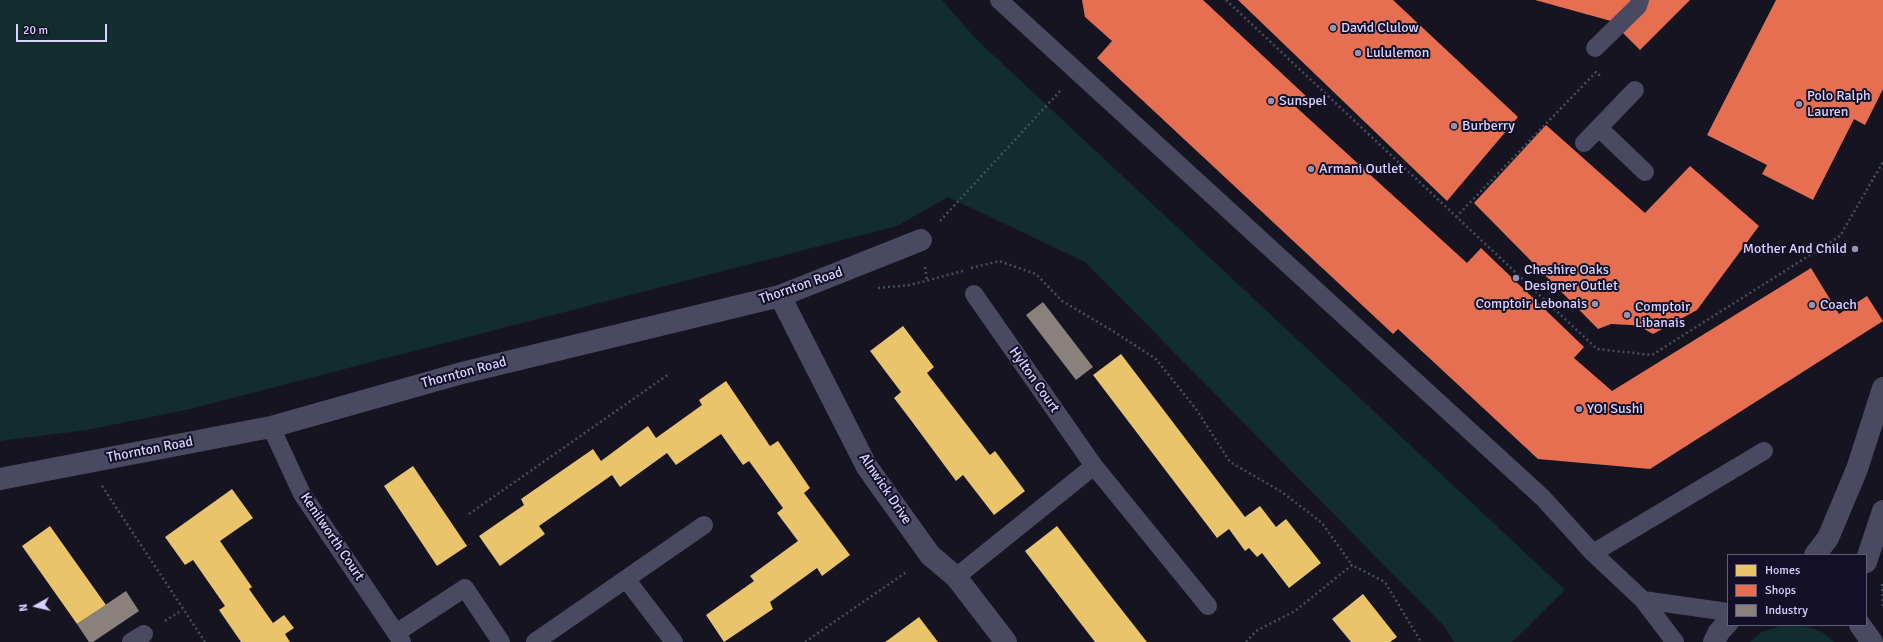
<!DOCTYPE html>
<html>
<head>
<meta charset="utf-8">
<style>
  body { margin:0 }
  #map { position:relative; width:1883px; height:642px; overflow:hidden; background:#161421; font-family:Signika,sans-serif }
  canvas { display:block }
  .legend { position:absolute; left:1727px; top:554px; width:140px; height:72px; box-sizing:border-box; background:#130f26; border:1px solid #625e7d; margin:0; padding:5px 7px; list-style:none; font-size:12px; color:#d9d4ff }
  .legend li { display:flex; align-items:center; gap:8px; height:20px }
  .legend b { width:20px; border:1px solid #625e7d }
  .north { position:absolute; left:16px; top:586px; width:40px; height:40px; -webkit-text-stroke:3px #130f26; paint-order:stroke; rotate:262deg; font-size:11px; font-weight:700; line-height:16px; text-align:center; color:#d9d4ff }
  .north::after { content:''; display:block; margin:auto; width:14px; height:18px; background:#d9d4ff; clip-path:polygon(50% 0,100% 100%,50% 72%,0 100%) }
  .scale { position:absolute; left:16px; top:24px; width:91px; height:18px; box-sizing:border-box; border:2px solid #d9d4ff; border-top:0; padding-left:5px; font-size:12px; line-height:14px; white-space:nowrap; color:#d9d4ff; -webkit-text-stroke:3px #130f26; paint-order:stroke }
</style>
</head>
<body>
<div id="map">
<canvas width="1883" height="642"></canvas>
<ul class="legend">
<li><b style="height:11px;background:#e9c46a"></b>Homes</li>
<li><b style="height:11px;background:#e76f51"></b>Shops</li>
<li><b style="height:11px;background:#8a817c"></b>Industry</li>
</ul>
<div class="north">N</div>
<div class="scale">20 m</div>
</div>
<script>
const context = document.querySelector('canvas').getContext('2d');
context.lineJoin = 'round';
function paint(path, color) {
  context.fillStyle = color;
  context.fill(path, 'evenodd');
}
function stroke(path, color, width, dash) {
  context.strokeStyle = color;
  context.lineWidth = width;
  context.lineCap = dash ? 'butt' : 'round';
  context.setLineDash(dash || []);
  context.stroke(path);
}
function label(font, color, halo, rows, align = 'center') {
  context.font = font + ' Signika,sans-serif';
  context.lineWidth = 4;
  context.setLineDash([]);
  context.textBaseline = 'middle';
  context.strokeStyle = halo;
  context.fillStyle = color;
  for (const [text, x, y, turn = 0] of rows) {
    context.save();
    context.translate(x, y);
    context.rotate((+turn || 0) * Math.PI / 180);
    context.textAlign = isNaN(turn) ? turn : align;
    if (halo) context.strokeText(text, 0, 0);
    context.fillText(text, 0, 0);
    context.restore();
  }
}
paint(new Path2D(`
  M 0,0 L 942,0 L 976,39 L 1565,590 L 1512,642 L 1454,642 L 1444,626 L 1085,262 L 948,197 L 897,226 L 190,409 L 87,430 L 0,441 Z
  M 1782,625 C 1802,625 1819,626 1834,642 L 1750,642 L 1760,633 Z`), '#132c2d');
paint(new Path2D(`
  M 903,326 L 934,367 L 927,373 L 990,455 L 995,451 L 1025,491 L 994,515 L 963,475 L 956,481 L 910,419 L 894,398 L 901,392 L 870,351 Z
  M 1121,354 L 1245,517 L 1260,506 L 1276,527 L 1286,519 L 1321,563 L 1289,588 L 1262,553 L 1257,557 L 1249,548 L 1245,551 L 1229,529 L 1217,538 L 1093,375 Z
  M 726,381 L 770,446 L 778,441 L 810,488 L 804,493 L 850,555 L 822,576 L 817,568 L 770,602 L 773,609 L 724,642 L 706,615 L 754,581 L 750,576 L 798,541 L 777,513 L 783,508 L 749,461 L 743,465 L 721,434 L 676,465 L 667,453 L 620,487 L 612,475 L 539,526 L 545,534 L 500,566 L 479,536 L 524,505 L 521,499 L 593,449 L 601,461 L 648,426 L 656,438 L 702,405 L 699,400 Z
  M 413,466 L 467,546 L 437,566 L 384,486 Z
  M 232,489 L 253,518 L 220,541 L 252,587 L 249,589 L 273,623 L 284,615 L 294,628 L 285,634 L 290,642 L 241,642 L 219,610 L 225,606 L 193,560 L 185,565 L 165,537 Z
  M 50,526 L 106,605 L 77,624 L 22,546 Z
  M 1057,526 L 1103,586 L 1147,642 L 1095,642 L 1071,611 L 1025,551 Z
  M 1363,594 L 1397,637 L 1390,642 L 1351,642 L 1332,619 Z
  M 919,617 L 938,642 L 885,642 L 888,640 Z`), '#e9c46a');
paint(new Path2D(`
  M 1082,0 L 1203,0 L 1307,97 L 1296,107 L 1467,263 L 1481,248 L 1584,347 L 1574,358 L 1612,391 L 1811,268 L 1839,314 L 1867,296 L 1883,321 L 1650,469 L 1538,459 L 1398,329 L 1393,334 L 1097,58 L 1112,41 L 1085,17 Z
  M 1238,0 L 1393,0 L 1518,117 L 1447,201 Z
  M 1535,0 L 1690,0 L 1640,50 L 1611,21 Z
  M 1776,0 L 1883,0 L 1883,89 L 1865,125 L 1854,119 L 1813,200 L 1762,174 L 1767,165 L 1707,135 Z
  M 1546,125 L 1645,213 L 1690,166 L 1759,226 L 1697,310 L 1653,334 L 1639,326 L 1631,325 L 1611,324 L 1598,329 L 1474,203 Z`), '#e76f51');
paint(new Path2D(`
  M 1043,302 L 1093,367 L 1076,380 L 1026,315 Z
  M 126,591 L 139,611 L 93,642 L 89,642 L 77,624 Z`), '#8a817c');
stroke(new Path2D(`
  M 1226,0 L 1597,349 L 1652,355 L 1840,236 L 1883,162
  M 1456,217 L 1596,72 L 1599,75 L 1601,73
  M 940,221 L 1060,91
  M 925,267 L 927,280
  M 971,268 L 999,261 L 1036,274 L 1062,301 L 1113,331 L 1156,359 L 1196,409 L 1230,462 L 1282,492 L 1322,523 L 1352,565
  M 878,288 L 910,285 L 963,271
  M 102,486 L 205,642
  M 469,514 L 669,374
  M 1882,584 L 1883,608
  M 165,621 L 182,610
  M 805,642 L 908,571
  M 1246,642 L 1256,631 L 1295,611 L 1352,565 L 1385,582 L 1421,642`), '#44505f', 2.5, [2, 3]);
stroke(new Path2D(`
  M 999,0 L 1543,498 L 1593,553 L 1643,600 L 1675,642
  M 1595,48 L 1638,6 L 1640,0
  M 1599,128 L 1645,172
  M 1584,143 L 1635,90
  M 974,294 L 1094,466
  M 271,427 L 302,494 L 402,642
  M 1593,553 L 1764,451
  M 956,577 L 1094,466 L 1208,606
  M 626,579 L 704,525
  M 1643,600 L 1728,612
  M 396,633 L 465,588 L 501,642
  M 131,642 L 144,634
  M 535,642 L 626,579 L 674,642`), '#4a4962', 18);
stroke(new Path2D(`
  M 780,296 L 867,467 L 930,555 L 956,577 L 1006,642
  M 0,479 L 271,427 L 462,373 L 780,296 L 921,240
  M 1815,555 L 1828,538 L 1857,469 L 1883,388
  M 1866,562 L 1883,511
  M 1860,625 L 1872,642
  M 1714,642 L 1719,632 L 1728,622`), '#4a4962', 22);
for (const [x, y, r, color] of [
  [1333,28,4,"#9591b1"],
  [1358,53,4,"#9591b1"],
  [1271,101,4,"#9591b1"],
  [1799,104,4,"#9591b1"],
  [1454,126,4,"#9591b1"],
  [1311,169,4,"#9591b1"],
  [1855,249,4,"#9591b1"],
  [1516,278,4,"#9591b1"],
  [1595,304,4,"#9591b1"],
  [1812,305,4,"#9591b1"],
  [1627,315,4,"#9591b1"],
  [1579,409,4,"#9591b1"]
]) {
  const dot = new Path2D();
  dot.arc(x, y, r, 0, 2 * Math.PI);
  context.fillStyle = color;
  context.fill(dot);
  stroke(dot, '#130f26', 1.5);
}
label('14px', '#d9d4ff', '#130f26', [
  ["David Clulow",1341,28],
  ["Lululemon",1366,53],
  ["Polo Ralph",1807,96],
  ["Lauren",1807,112],
  ["Sunspel",1279,101],
  ["Burberry",1462,126],
  ["Armani Outlet",1319,169],
  ["Mother And Child",1847,249,"right"],
  ["Cheshire Oaks",1524,270],
  ["Designer Outlet",1524,286],
  ["Comptoir Lebonais",1587,304,"right"],
  ["Coach",1820,305],
  ["Comptoir",1635,307],
  ["Libanais",1635,323],
  ["YO! Sushi",1587,409]
], 'left');
label('14px', '#d9d4ff', '#130f26', [
  ["Thornton Road",801,286,-19],
  ["Thornton Road",464,373,-15],
  ["Hylton Court",1034,380,55],
  ["Thornton Road",150,450,-11],
  ["Alnwick Drive",885,489,56],
  ["Kenilworth Court",332,537,56]
]);
</script>
</body>
</html>
